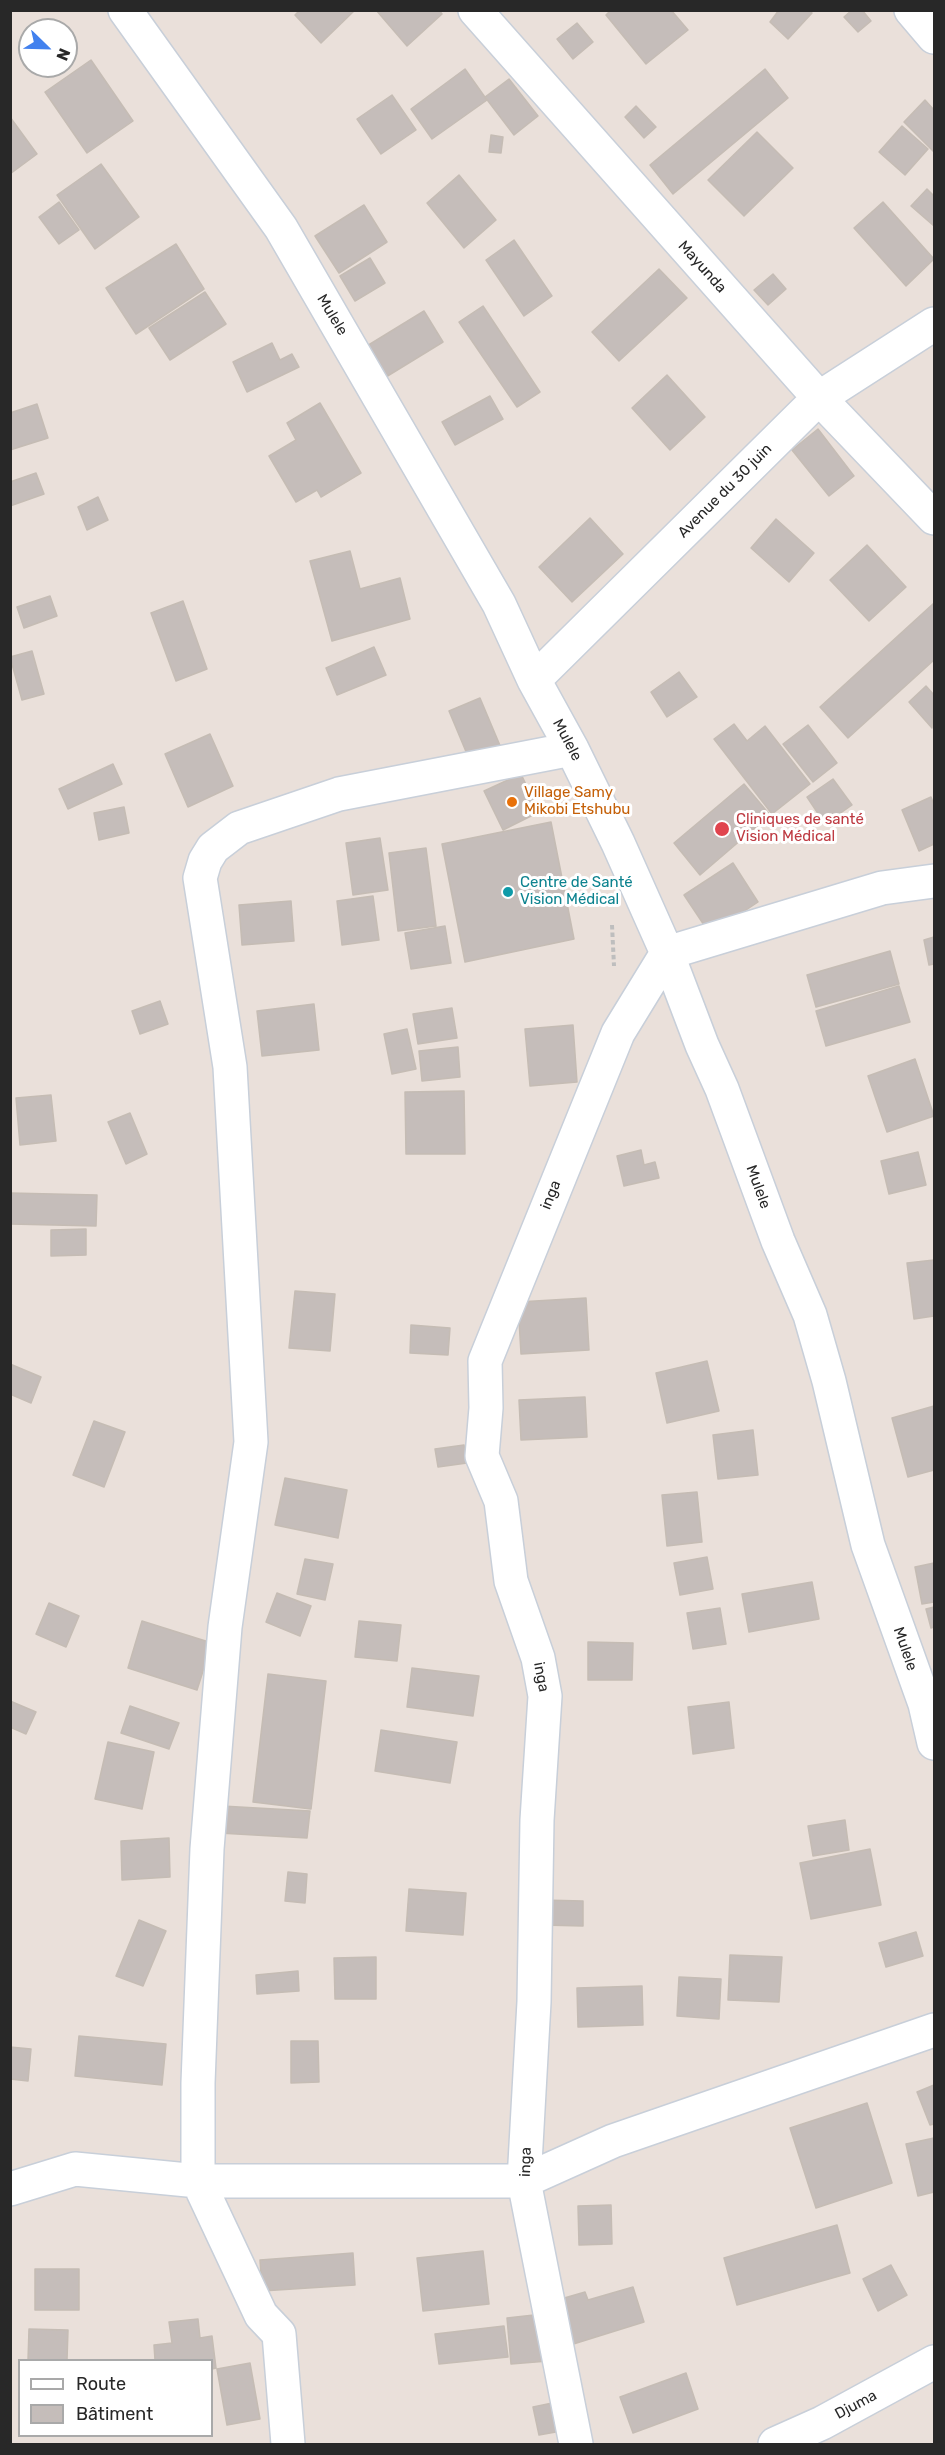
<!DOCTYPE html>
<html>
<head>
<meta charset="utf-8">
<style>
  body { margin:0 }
  #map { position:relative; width:945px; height:2455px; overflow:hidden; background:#eae0da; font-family:Rubik,sans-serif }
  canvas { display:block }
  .frame { position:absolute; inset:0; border:12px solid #282828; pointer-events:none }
  .legend { position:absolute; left:18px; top:2359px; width:195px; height:78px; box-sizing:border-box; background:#fff; border:2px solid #a9a9a9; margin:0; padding:8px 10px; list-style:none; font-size:18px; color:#282828 }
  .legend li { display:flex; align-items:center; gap:12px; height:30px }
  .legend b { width:30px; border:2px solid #a9a9a9 }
  .north { position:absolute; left:18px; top:18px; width:60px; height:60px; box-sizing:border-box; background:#fff; border:2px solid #a9a9a9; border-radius:50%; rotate:113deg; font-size:16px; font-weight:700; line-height:24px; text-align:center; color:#282828 }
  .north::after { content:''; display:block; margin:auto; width:21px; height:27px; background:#4281ee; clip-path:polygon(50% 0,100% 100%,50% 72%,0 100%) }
</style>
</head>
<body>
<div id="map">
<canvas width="945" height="2455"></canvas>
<div class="frame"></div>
<ul class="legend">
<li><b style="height:8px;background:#fff"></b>Route</li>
<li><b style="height:16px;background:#c5bdba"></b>Bâtiment</li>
</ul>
<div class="north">N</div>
</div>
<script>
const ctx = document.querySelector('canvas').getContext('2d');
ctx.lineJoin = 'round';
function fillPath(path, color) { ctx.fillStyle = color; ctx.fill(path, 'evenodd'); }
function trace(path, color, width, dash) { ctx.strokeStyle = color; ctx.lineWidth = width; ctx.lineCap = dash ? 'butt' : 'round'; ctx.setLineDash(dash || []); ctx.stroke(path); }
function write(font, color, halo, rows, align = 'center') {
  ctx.font = font + ' Rubik,sans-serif'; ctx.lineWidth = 6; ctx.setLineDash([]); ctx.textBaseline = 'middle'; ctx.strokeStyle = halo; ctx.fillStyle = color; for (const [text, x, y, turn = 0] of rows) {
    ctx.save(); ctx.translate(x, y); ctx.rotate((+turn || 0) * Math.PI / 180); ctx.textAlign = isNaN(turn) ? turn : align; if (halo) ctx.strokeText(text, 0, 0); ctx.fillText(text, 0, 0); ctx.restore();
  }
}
const building = new Path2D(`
  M300,10H355L321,43L295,15Z
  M376,10H439L442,14L407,46Z
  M611,10H671L688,30L646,64L606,15Z
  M779,10H809L812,13L788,39L770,22Z
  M852,10H862L871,21L858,32L844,17Z
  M577,23L593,42L573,59L557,39Z
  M91,60L133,121L87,153L45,92Z
  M465,69L487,100L432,139L411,109Z
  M765,69L788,98L673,194L650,165Z
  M509,79L538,116L514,135L485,97Z
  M392,95L416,130L381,154L357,119Z
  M925,100L934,110V152L904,122Z
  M636,106L656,127L644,138L625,117Z
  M10,117L37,154L10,174Z
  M902,126L928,149L905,175L879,152Z
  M757,132L793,168L744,216L708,180Z
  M491,135L503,137L501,153L489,152Z
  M101,164L139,217L95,249L57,195Z
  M459,175L496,220L464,248L427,203Z
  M927,189L934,196V226L911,206Z
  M59,202L79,230L59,244L39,217Z
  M883,202L934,259L906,286L854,228Z
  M364,205L387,242L339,273L315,236Z
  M514,240L552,296L524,316L486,260Z
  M176,244L204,289L136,334L106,288Z
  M370,258L385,283L355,301L340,276Z
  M659,269L687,298L619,361L592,332Z
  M773,274L786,289L768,305L754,290Z
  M205,292L226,324L170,360L149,328Z
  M483,306L540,392L517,407L459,322Z
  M424,311L443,342L381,380L362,349Z
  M272,343L280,360L292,354L299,367L247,392L233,362Z
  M667,375L705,417L670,450L632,408Z
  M490,396L503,419L455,445L442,422Z
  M320,403L361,473L321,497L317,490L296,502L269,456L296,440L287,423Z
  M37,404L48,438L10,450V413Z
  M818,429L854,476L829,496L792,450Z
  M36,473L44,494L10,506V482Z
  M98,497L108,520L87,530L78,507Z
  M590,518L623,554L572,602L539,567Z
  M776,519L814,553L789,582L751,548Z
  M867,545L906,587L869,621L830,580Z
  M350,551L360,589L400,578L410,619L332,641L310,561Z
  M50,596L57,616L24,628L17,607Z
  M183,601L207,669L176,681L151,613Z
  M934,603V660L848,738L820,707Z
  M374,647L386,675L337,695L326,668Z
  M32,651L44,694L22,700L10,657Z
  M679,672L697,697L667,717L651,692Z
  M926,686L934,695L932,728L909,702Z
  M480,698L504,755L485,763L479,749L467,754L449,711Z
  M734,724L747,741L765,726L810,784L772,814L714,739Z
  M808,725L837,763L813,782L783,744Z
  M210,734L233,786L188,807L165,754Z
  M113,764L122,784L68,809L59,789Z
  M521,774L539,812L503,830L484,791Z
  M833,779L852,805L825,824L807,797Z
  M744,784L770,815L700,875L674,843Z
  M931,797L934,805V844L919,851L902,810Z
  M124,807L129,833L99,840L94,813Z
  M551,822L574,939L465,962L442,844Z
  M380,838L388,890L353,895L346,843Z
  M426,848L436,926L398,931L389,853Z
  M733,863L758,902L710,934L684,895Z
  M373,896L379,940L342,945L337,901Z
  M291,901L294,941L242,945L239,905Z
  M445,926L451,963L411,969L405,933Z
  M934,937V964L929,965L924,940Z
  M890,951L899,984L816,1007L807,975Z
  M899,986L910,1022L826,1046L816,1011Z
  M160,1001L168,1024L140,1034L132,1011Z
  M314,1004L319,1050L262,1056L257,1011Z
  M452,1008L457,1038L418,1044L413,1014Z
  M573,1025L577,1082L530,1086L525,1029Z
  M407,1029L416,1069L392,1074L384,1034Z
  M458,1047L460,1077L422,1081L419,1051Z
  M915,1059L934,1116L887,1132L868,1076Z
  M464,1091L465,1154H406L405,1092Z
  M51,1095L56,1141L20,1145L16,1098Z
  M130,1113L147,1154L126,1164L108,1122Z
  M641,1150L644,1165L655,1162L659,1178L624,1186L617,1156Z
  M918,1152L926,1185L889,1194L881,1161Z
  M10,1193L97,1195L96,1226L10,1224Z
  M86,1229V1255L51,1256V1230Z
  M934,1260V1316L914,1319L907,1263Z
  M295,1291L335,1294L330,1351L289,1348Z
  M586,1298L589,1350L521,1354L518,1302Z
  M411,1325L450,1328L448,1355L410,1353Z
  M707,1361L719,1411L667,1423L656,1373Z
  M10,1364L41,1377L31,1403L10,1394Z
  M585,1397L587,1437L521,1440L519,1400Z
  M934,1406V1470L908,1477L892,1418Z
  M94,1421L125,1432L104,1487L73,1475Z
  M753,1430L758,1475L718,1479L713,1435Z
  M464,1445L467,1463L438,1467L435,1449Z
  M285,1478L347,1490L338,1538L275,1525Z
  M697,1492L702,1542L667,1546L662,1495Z
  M707,1557L713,1589L680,1595L674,1563Z
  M305,1559L333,1564L325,1600L297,1594Z
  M934,1563V1602L922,1604L915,1567Z
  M812,1582L819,1619L749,1632L742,1594Z
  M277,1593L311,1606L300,1636L266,1622Z
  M49,1603L79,1616L66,1647L36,1634Z
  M934,1607V1627L931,1628L926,1609Z
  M720,1608L726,1644L693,1649L687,1613Z
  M142,1621L212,1643L197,1690L128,1668Z
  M359,1621L401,1625L397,1661L355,1657Z
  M588,1642L633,1643L632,1680H588Z
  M412,1668L479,1676L473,1716L407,1707Z
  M268,1674L326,1681L311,1809L253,1802Z
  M10,1701L36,1712L26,1734L10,1727Z
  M729,1702L734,1748L693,1754L688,1707Z
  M130,1706L179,1723L169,1749L121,1733Z
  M381,1730L457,1742L450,1783L375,1771Z
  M108,1742L154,1752L142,1809L95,1799Z
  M222,1806L310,1811L307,1838L219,1833Z
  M845,1820L849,1850L813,1856L808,1826Z
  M169,1838L170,1877L122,1880L121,1841Z
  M870,1849L881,1905L811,1919L800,1863Z
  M288,1872L307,1874L305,1903L285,1901Z
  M409,1889L466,1893L463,1935L406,1931Z
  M542,1900L583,1901V1926L542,1925Z
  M139,1920L166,1931L143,1986L116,1976Z
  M916,1932L923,1956L886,1967L879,1943Z
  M730,1955L782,1957L779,2002L728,2000Z
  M376,1957V1999H335L334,1958Z
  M298,1971L299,1991L257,1994L256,1975Z
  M679,1977L721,1979L719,2019L677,2016Z
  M642,1986L643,2025L578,2027L577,1988Z
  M79,2036L166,2044L162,2085L75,2076Z
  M291,2041H318L319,2082L291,2083Z
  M10,2047L31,2049L28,2081L10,2079Z
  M934,2085V2124L930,2125L917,2092Z
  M867,2103L892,2183L816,2208L790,2128Z
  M934,2138V2192L918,2196L906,2144Z
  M611,2205L612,2244L579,2245L578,2206Z
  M837,2225L850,2273L737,2305L724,2258Z
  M483,2251L489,2304L423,2311L417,2258Z
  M353,2253L355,2285L262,2291L260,2260Z
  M891,2265L907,2295L878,2311L863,2279Z
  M35,2269H79V2310H35Z
  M633,2287L644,2322L567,2346L554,2301L585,2292L588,2300Z
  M543,2314L548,2361L511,2364L507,2318Z
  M198,2319L200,2338L212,2336L216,2368L212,2369V2360H155L154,2345L172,2343L169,2322Z
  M504,2326L508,2357L439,2364L435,2334Z
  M29,2329L68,2330L67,2360H28Z
  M250,2363L260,2419L227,2425L217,2369Z
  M686,2373L698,2409L633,2433L620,2397Z
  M562,2401L567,2430L539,2435L533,2407Z`);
fillPath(building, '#c5bdba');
trace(building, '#c5bcb4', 1.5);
const minor = new Path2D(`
  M125,10L281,228L499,604L534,680L572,749L618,843L667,953L702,1045L722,1089L778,1241L810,1315L829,1381L868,1545L925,1704L934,1743
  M475,10L819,398L934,518
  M911,10L934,37
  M534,680L819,398L934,324
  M10,2189L75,2169L198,2181H524L613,2141L934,2030
  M288,2444L279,2334L261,2315L198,2181V2083L207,1849L225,1627L251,1442L230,1067L200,878L205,861L213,848L239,828L339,794L572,749
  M576,2444L524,2181L534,2002L537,1820L545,1696L538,1658L511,1581L501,1501L482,1456L486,1408L485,1361L618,1033L667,953L882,888L934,881
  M775,2444L822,2423L934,2362`);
trace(minor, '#c8cfd9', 36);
trace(new Path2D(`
  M612,925L614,966`), '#bebebe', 4, [4.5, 3]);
trace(minor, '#fff', 33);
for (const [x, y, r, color] of [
  [512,802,6,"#e8710a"],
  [722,829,8,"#e0444e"],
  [508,892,6,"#0f9aa8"]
]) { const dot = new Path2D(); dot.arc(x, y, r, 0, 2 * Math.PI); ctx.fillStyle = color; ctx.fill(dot); trace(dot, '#fff', 2); }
write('15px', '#282828', '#fff', [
  ["Mayunda",702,267,48],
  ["Mulele",332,315,59],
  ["Avenue du 30 juin",725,491,-45],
  ["Mulele",567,740,62],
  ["Mulele",758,1187,70],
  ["inga",551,1195,-68],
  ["Mulele",905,1649,71],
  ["inga",541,1677,79],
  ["inga",526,2162,-88],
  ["Djuma",856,2405,-28]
]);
write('15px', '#c56008', '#fff', [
  ["Village Samy",524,793],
  ["Mikobi Etshubu",524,810]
], 'left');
write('15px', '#be3a42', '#fff', [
  ["Cliniques de santé",736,820],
  ["Vision Médical",736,837]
], 'left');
write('15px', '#0d838f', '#fff', [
  ["Centre de Santé",520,883],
  ["Vision Médical",520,900]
], 'left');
</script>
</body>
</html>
